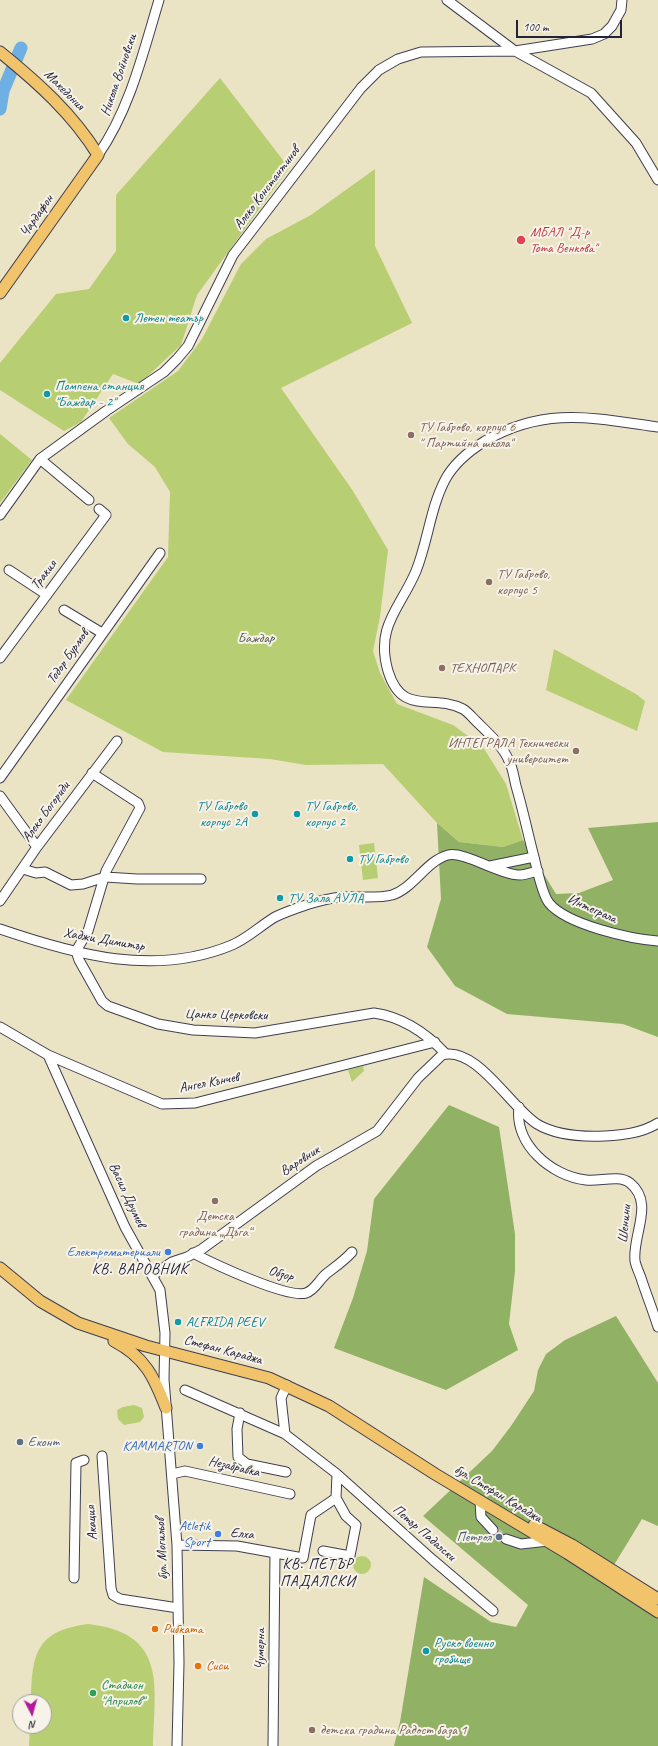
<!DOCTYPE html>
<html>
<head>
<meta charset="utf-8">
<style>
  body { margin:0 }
  #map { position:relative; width:658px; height:1746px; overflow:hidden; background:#eae3c4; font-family:Caveat,sans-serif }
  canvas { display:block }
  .north { position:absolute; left:12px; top:1694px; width:40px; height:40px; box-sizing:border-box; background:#f7f3e8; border:1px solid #a29fa3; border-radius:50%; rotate:174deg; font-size:11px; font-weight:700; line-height:16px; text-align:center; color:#22223b }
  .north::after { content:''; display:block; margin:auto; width:14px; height:18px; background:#b5179e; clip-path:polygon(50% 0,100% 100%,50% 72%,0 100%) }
  .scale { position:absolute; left:516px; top:20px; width:106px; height:18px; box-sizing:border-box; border:2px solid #22223b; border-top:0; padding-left:5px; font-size:12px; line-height:14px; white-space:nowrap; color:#22223b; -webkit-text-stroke:3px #f7f3e8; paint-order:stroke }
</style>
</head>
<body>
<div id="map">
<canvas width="658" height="1746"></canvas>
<div class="north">N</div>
<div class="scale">100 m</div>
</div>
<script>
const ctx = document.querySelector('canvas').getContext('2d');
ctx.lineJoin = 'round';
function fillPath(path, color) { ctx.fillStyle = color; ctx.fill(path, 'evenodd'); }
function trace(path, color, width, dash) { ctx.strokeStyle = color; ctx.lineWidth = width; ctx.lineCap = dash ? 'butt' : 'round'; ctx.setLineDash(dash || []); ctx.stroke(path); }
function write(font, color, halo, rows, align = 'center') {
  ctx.font = font + ' Caveat,sans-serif'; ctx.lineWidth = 4; ctx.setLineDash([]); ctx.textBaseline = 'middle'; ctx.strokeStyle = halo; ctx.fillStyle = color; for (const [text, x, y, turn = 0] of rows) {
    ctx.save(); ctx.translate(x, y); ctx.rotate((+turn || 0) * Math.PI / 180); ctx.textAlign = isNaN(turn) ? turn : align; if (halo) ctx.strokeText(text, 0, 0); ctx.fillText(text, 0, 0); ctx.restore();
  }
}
fillPath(new Path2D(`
  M220,78L289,168L197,295L181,345L139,384L113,374L81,422L64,431L0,390V363L56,294L89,289L116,251V195Z
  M375,169V246L412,323L281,388L353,491L388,550L380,617L373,651L380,673L397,704L453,725L483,747L506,784L523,840L503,847L459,842L437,823L383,764L306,765L270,759L163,752L66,700L168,557L170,492L155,467L128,444L109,418L178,371L202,339L241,264L266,239L311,215Z
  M0,434L32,460L0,503Z
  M554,649L636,694L645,701L637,731L546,690Z
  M374,843L378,878L363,880L359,845Z
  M363,1066L364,1071L352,1082L348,1070Z
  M134,1405L142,1408L144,1417L140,1422L124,1425L118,1419L117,1410L123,1407Z
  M353 1565a9 9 0 1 1 18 0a9 9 0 1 1-18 0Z
  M88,1624C167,1633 155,1684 153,1746H29L30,1726H44V1702H31C32,1655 35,1631 88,1624Z`), '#b7ce73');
fillPath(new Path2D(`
  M658,822V1037L623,1024L507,1014L455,986L427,947L441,899L437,823L459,842L503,847L523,840L556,894L579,893L613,880L588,828Z
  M449,1105L499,1127L515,1234V1271L509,1324L518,1350L446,1390L334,1348L353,1298L367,1251L374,1199Z
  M616,1316L658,1383V1526L642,1519L614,1565L658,1592V1746H394L400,1722L424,1577L491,1622L516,1627L528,1605L423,1516L492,1451L511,1426L534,1391L538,1370L546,1354L565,1340Z`), '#91b165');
trace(new Path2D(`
  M0,109L3,91L21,48`), '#6eb0e3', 13);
trace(new Path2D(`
  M493,1530L506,1539`), '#c2bca9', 9, [9, 4.5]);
const minor = new Path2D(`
  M447,0L515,51L591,93L636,143L658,180
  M98,155C130,109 143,53 159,0
  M658,427C593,418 545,406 485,441C469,451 454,463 445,480C430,509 428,541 416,571C400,609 375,626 388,671C402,717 432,693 463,709C468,712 472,717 476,721C487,732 503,746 509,761C513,768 514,778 516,786C523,810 528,834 534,857C537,869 542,894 549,903C567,925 631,939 658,941
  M40,459L89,500
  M0,515L40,459L106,411L164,372L177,359L188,346L233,255L361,88L379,70L398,59L421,52L515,51L592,39L604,34L612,26L621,10L622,0
  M9,570L47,595
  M64,610L102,633
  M0,658L106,515L99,509
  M92,773L138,803L140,808L106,871L88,931L76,951L79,960L102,1001L108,1006L158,1024L193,1030L255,1033L374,1013C403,1017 426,1033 446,1054
  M0,778L160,553
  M0,796L37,847
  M490,866L534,857
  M23,869L36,873L45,872L71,885L83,884L105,877L137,879H201
  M0,901L37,847L117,741
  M0,929C76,955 155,977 232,945C248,938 260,926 275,917C285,912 297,908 309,904C319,901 330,898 341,897C358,896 376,899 392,895C414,888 426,861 448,855C464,851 500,875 520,875C526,875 532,872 538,871
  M0,1027L48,1055L162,1104L195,1103L435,1042
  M48,1055L125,1227L160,1290L165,1333L164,1379L177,1545L179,1663L177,1746
  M519,1107C514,1144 551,1176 586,1180C599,1182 619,1174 630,1183C655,1203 632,1235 635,1261C636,1267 640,1274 642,1281C647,1296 653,1311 658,1327
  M193,1253C212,1263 288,1299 306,1293C315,1290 319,1280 326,1274C335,1267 344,1261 352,1252
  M153,1275L172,1262L187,1257L202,1249L316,1166L377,1131L418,1078L442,1055C476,1045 511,1108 537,1124C557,1136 583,1137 605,1136C623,1135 642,1133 658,1123
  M287,1385L281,1398L285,1434L337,1474L433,1560L493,1611
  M185,1390L285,1434
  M240,1413L237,1429L238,1457L247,1464L286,1472
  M102,1456L111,1588L113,1595L120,1599L178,1608
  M172,1474L185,1471L290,1494
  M480,1501L481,1517L493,1530
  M506,1539L521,1544L548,1541
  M177,1545L237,1546L303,1558L311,1515L336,1498L337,1474
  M323,1551L350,1556L356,1525L346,1516L336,1498
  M74,1578L76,1463L84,1460
  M273,1746L275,1553`);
const major = new Path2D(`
  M0,52C37,82 73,114 98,155L0,293
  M0,1268L40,1301L78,1323L146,1346L269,1378L329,1406L435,1474L567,1553L658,1612
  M114,1341C145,1357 154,1377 166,1408
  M534,1525L572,1545L658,1599`);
trace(minor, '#403f50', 11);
trace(major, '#403f50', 13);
trace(minor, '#fff', 9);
trace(major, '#f1c36a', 11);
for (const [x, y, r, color] of [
  [521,240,5,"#e0444e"],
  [126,318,4,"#0f9aa8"],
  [47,394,4,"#0f9aa8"],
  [411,435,4,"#8d6e63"],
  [489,582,4,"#8d6e63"],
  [442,668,4,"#8d6e63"],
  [576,751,4,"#8d6e63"],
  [255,814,4,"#0f9aa8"],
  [297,814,4,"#0f9aa8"],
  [350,859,4,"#0f9aa8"],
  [280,898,4,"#0f9aa8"],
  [215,1201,4,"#8d6e63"],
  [168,1252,4,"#3f7fe0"],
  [178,1322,4,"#0f9aa8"],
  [20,1442,4,"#5c6f8a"],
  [200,1446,4,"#3f7fe0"],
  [218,1534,4,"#3f7fe0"],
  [499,1537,4,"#5c6f8a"],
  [155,1629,4,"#e8710a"],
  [426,1651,4,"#0f9aa8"],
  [198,1666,4,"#e8710a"],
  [93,1693,4,"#2e9e5b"],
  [312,1730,4,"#8d6e63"]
]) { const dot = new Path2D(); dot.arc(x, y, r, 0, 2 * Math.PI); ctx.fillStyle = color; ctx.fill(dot); trace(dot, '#f7f3e8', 1.5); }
write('14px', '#22223b', '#f7f3e8', [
  ["Никола Войновски",119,75,-71],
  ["Македония",64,90,45],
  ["Алеко Константинов",267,188,-53],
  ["Чардафон",37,216,-55],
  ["Тракия",44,575,-53],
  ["Тодор Бурмов",68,657,-55],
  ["Алеко Богориди",46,812,-54],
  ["Интеграла",592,909,24],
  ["Хаджи Димитър",104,940,10],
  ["Цанко Церковски",226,1015,1],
  ["Ангел Кънчев",209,1083,-11],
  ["Варовник",300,1161,-33],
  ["Васил Друмев",127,1195,65],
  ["Шенини",625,1224,-84],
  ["Обзор",281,1274,16],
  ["Стефан Караджа",223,1350,15],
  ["Незабравка",234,1467,13],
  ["бул. Стефан Караджа",498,1494,31],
  ["Акация",92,1523,-94],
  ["Петър Падалски",424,1533,41],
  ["Елха",242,1534,6],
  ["бул. Могильов",162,1549,-93],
  ["Чумерна",260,1649,-90]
]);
write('14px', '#be3a42', '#f7f3e8', [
  ["МБАЛ \"Д-р",530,232],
  ["Тота Венкова\"",530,248]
], 'left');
write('14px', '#0d838f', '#f7f3e8', [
  ["Летен театър",134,318],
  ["Помпена станция",55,386],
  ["\"Баждар - 2\"",55,402],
  ["ТУ Габрово",247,806,"right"],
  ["корпус 2А",247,822,"right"],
  ["ТУ Габрово,",305,806],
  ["корпус 2",305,822],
  ["ТУ Габрово",358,859],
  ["ТУ Зала АУЛА",288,898],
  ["ALFRIDA PEEV",186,1322],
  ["Руско военно",434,1643],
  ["гробище",434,1659]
], 'left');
write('14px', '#785e54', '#f7f3e8', [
  ["ТУ Габрово, корпус 6",419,427],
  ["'' Партийна школа''",419,443],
  ["ТУ Габрово,",497,574],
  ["корпус 5",497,590],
  ["ТЕХНОПАРК",450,668],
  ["ИНТЕГРАЛА Технически",568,743,"right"],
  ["университет",568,759,"right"],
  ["Детска",215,1216,"center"],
  ["градина „Дъга“",215,1232,"center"],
  ["детска градина Радост база 1",320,1730]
], 'left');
write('14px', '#4f564c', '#f7f3e8', [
  ["Баждар",256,638]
]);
write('14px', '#366cbe', '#f7f3e8', [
  ["Електроматериали",160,1252],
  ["KAMMARTON",192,1446],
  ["Atletik",210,1526],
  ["Sport",210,1542]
], 'right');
write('14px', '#4e5e75', '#f7f3e8', [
  ["Еконт",28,1442],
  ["Петрол",491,1537,"right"]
], 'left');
write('14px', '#c56008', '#f7f3e8', [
  ["Рибката",163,1629],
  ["Сиси",206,1666]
], 'left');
write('14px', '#27864d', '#f7f3e8', [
  ["Стадион",101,1685],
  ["\"Априлов\"",101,1701]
], 'left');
ctx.letterSpacing = '1px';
write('15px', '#22223b', '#f7f3e8', [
  ["КВ. ВАРОВНИК",140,1270],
  ["КВ. ПЕТЪР",318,1565],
  ["ПАДАЛСКИ",318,1582]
]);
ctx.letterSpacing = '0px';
</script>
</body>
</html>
